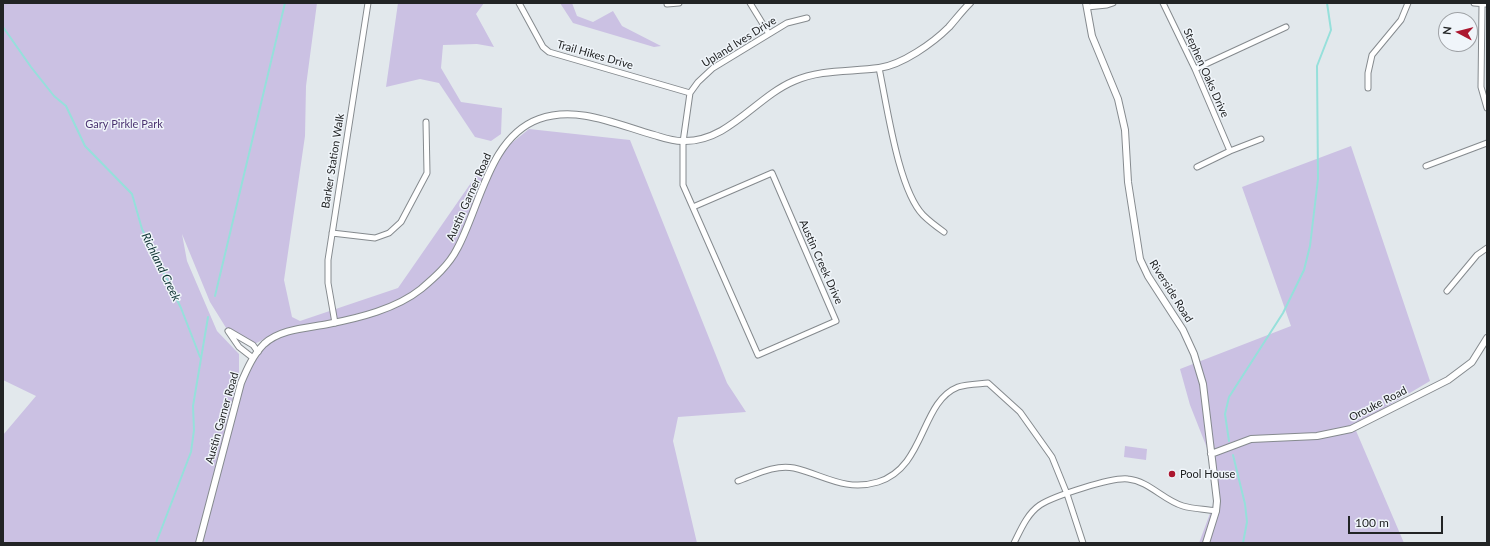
<!DOCTYPE html>
<html>
<head>
<meta charset="utf-8">
<style>
  body { margin:0 }
  #map { position:relative; width:1490px; height:546px; overflow:hidden; background:#e2e8ec; font-family:Lato,sans-serif }
  canvas { display:block }
  .frame { position:absolute; inset:0; border:4px solid #222425; pointer-events:none }
  .north { position:absolute; left:1438px; top:12px; width:40px; height:40px; box-sizing:border-box; background:#f0f5fa; border:1px solid #9ea1a5; border-radius:50%; rotate:277deg; font-size:11px; font-weight:700; line-height:16px; text-align:center; color:#222425 }
  .north::after { content:''; display:block; margin:auto; width:14px; height:18px; background:#ac172f; clip-path:polygon(50% 0,100% 100%,50% 72%,0 100%) }
  .scale { position:absolute; left:1348px; top:516px; width:95px; height:18px; box-sizing:border-box; border:2px solid #222425; border-top:0; padding-left:5px; font-size:12px; line-height:14px; white-space:nowrap; color:#222425; -webkit-text-stroke:3px #f0f5fa; paint-order:stroke }
</style>
</head>
<body>
<div id="map">
<canvas width="1490" height="546"></canvas>
<div class="frame"></div>
<div class="north">N</div>
<div class="scale">100 m</div>
</div>
<script>
const ctx = document.querySelector('canvas').getContext('2d');
ctx.lineJoin = 'round';
function fillPath(path, color) { ctx.fillStyle = color; ctx.fill(path, 'evenodd'); }
function trace(path, color, width, dash) { ctx.strokeStyle = color; ctx.lineWidth = width; ctx.lineCap = dash ? 'butt' : 'round'; ctx.setLineDash(dash || []); ctx.stroke(path); }
function write(font, color, halo, rows, align = 'center') {
  ctx.font = font + ' Lato,sans-serif'; ctx.lineWidth = 3; ctx.setLineDash([]); ctx.textBaseline = 'middle'; ctx.strokeStyle = halo; ctx.fillStyle = color; for (const [text, x, y, turn = 0] of rows) {
    ctx.save(); ctx.translate(x, y); ctx.rotate((+turn || 0) * Math.PI / 180); ctx.textAlign = isNaN(turn) ? turn : align; if (halo) ctx.strokeText(text, 0, 0); ctx.fillText(text, 0, 0); ctx.restore();
  }
}
fillPath(new Path2D(`
  M3,3H317L306,86L305,136L284,280L292,317L300,321L398,288L482,167L529,129L630,140L727,383L746,412L678,417L673,441L697,543H3V435L36,396L3,380ZM182,234L210,302L228,331L253,345L273,334L239,378V354L217,331L187,261Z
  M398,3H484L476,14L494,47L477,44L443,45L441,68L461,102L502,108L501,134L491,141L475,137L439,83L420,79L386,87Z
  M560,3H572L577,16L593,22L613,11L622,26L661,46L654,47L573,23Z
  M1351,146L1430,381L1354,426L1404,543H1199L1215,500L1209,453L1190,405L1180,369L1291,326L1242,187Z
  M1125,446L1147,449L1146,460L1124,457Z`), '#cbc1e3');
trace(new Path2D(`
  M3,27L31,67L54,96L66,106L85,146L132,194L142,229L181,308L200,357
  M215,296L285,3
  M1229,441L1225,414L1229,397L1283,313L1304,270L1310,246L1318,179L1317,66L1331,30L1327,3
  M1233,455L1245,504L1247,522L1243,543
  M156,543L191,452L194,430L193,406L208,317`), '#96e0db', 2);
const minor = new Path2D(`
  M519,3L543,47L549,52L690,93
  M750,3L769,34
  M1163,3L1195,69L1230,151
  M1474,3L1487,4
  M667,4L679,3
  M1482,5L1481,87L1487,108
  M1087,7L1107,5L1113,3
  M879,68C887,105 898,189 923,215C929,221 937,227 944,232
  M1195,69L1286,27
  M1368,88V73L1372,55L1401,20L1408,3
  M1426,166L1487,143
  M1197,167L1230,151L1261,139
  M693,207L772,173L836,321L758,355L683,185V142L690,93L698,82L713,68L787,23L807,18
  M332,233L375,238L389,233L401,222L427,173L426,122
  M1447,291L1477,255L1487,248
  M335,323L328,283V260L368,3
  M228,331L239,347L253,358
  M229,331L253,345L258,352
  M738,481C755,475 775,464 794,468C824,475 845,492 878,482C926,467 920,402 958,387C967,384 979,384 988,383L1020,412L1052,457L1067,494L1083,543
  M1014,543C1021,529 1027,514 1040,505C1054,496 1112,477 1128,479C1149,481 1163,500 1183,506C1193,509 1205,509 1216,511`);
const tertiary = new Path2D(`
  M1086,3L1092,36L1118,99L1125,130L1128,182L1140,259L1148,276L1183,330L1194,354L1203,384L1217,501L1216,511L1206,543
  M1211,454L1251,439L1317,436L1351,429L1448,380L1472,362L1487,338
  M199,543L241,383C247,369 253,355 264,344C280,329 307,328 328,324C359,318 396,309 421,289C434,278 449,265 457,249C480,207 489,137 539,119C577,105 618,125 654,135C664,138 674,142 685,141C729,141 756,97 794,81C821,69 851,72 879,68C902,65 933,43 949,27C956,19 962,11 970,3`);
trace(minor, '#858a8e', 7);
trace(tertiary, '#858a8e', 8);
trace(minor, '#fff', 5);
trace(tertiary, '#fff', 6);
for (const [x, y, r, color] of [
  [1172,474,4,"#ac172f"]
]) { const dot = new Path2D(); dot.arc(x, y, r, 0, 2 * Math.PI); ctx.fillStyle = color; ctx.fill(dot); trace(dot, '#f0f5fa', 1.5); }
write('11px', '#222425', '#f0f5fa', [
  ["Upland Ives Drive",739,42,-32],
  ["Trail Hikes Drive",595,55,16],
  ["Stephen Oaks Drive",1206,73,66],
  ["Barker Station Walk",333,161,-81],
  ["Austin Garner Road",469,197,-66],
  ["Austin Creek Drive",821,262,66],
  ["Riverside Road",1171,291,58],
  ["Orouke Road",1378,404,-27],
  ["Austin Garner Road",222,418,-74]
]);
write('11px', '#4b3371', '#f0f5fa', [
  ["Gary Pirkle Park",124,124]
]);
write('11px', '#222425', '#f0f5fa', [
  ["Pool House",1180,474]
], 'left');
write('italic 12px', '#0d3231', '#f0f5fa', [
  ["Richland Creek",161,267,64]
]);
</script>
</body>
</html>
